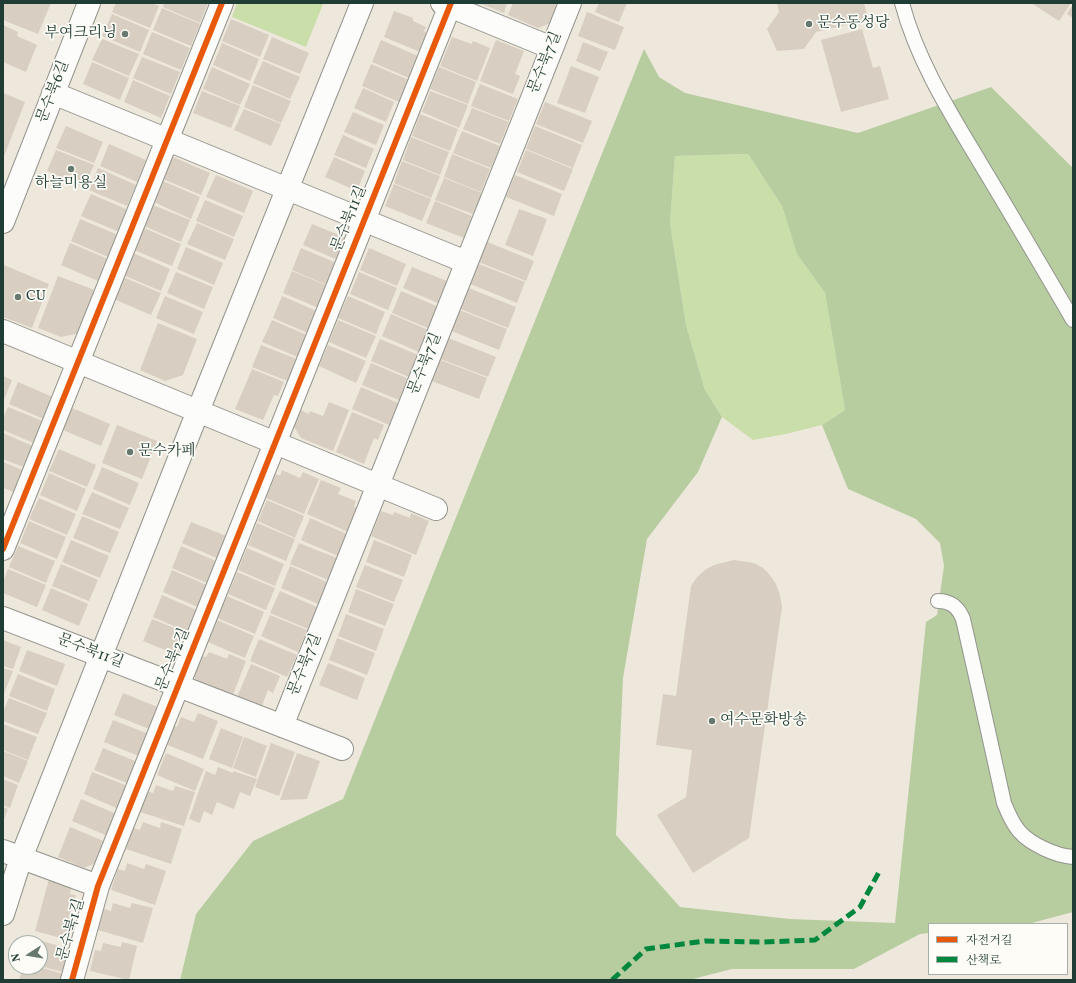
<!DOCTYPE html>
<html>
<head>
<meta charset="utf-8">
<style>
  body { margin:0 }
  #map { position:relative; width:1076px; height:983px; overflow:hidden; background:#eee8dc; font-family:Vollkorn,"Noto Serif KR",serif }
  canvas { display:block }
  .frame { position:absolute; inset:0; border:4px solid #1f3d34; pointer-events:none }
  .legend { position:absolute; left:928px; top:923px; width:140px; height:52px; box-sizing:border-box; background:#fdfcf7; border:1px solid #a4b0a9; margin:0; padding:5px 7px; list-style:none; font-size:12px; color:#1f3d34 }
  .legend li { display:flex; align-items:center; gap:8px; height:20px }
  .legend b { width:20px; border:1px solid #a4b0a9 }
  .north { position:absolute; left:8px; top:935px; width:40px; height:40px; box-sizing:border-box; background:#fdfcf7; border:1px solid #a4b0a9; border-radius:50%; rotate:258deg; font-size:11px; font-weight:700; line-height:16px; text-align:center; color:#1f3d34 }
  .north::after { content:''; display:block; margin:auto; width:14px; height:18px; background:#67796f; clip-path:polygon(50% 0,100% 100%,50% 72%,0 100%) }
</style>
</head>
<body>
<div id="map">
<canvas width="1076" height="983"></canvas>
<div class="frame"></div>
<ul class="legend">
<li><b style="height:5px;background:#e8590c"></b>자전거길</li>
<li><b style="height:5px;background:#00873e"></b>산책로</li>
</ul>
<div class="north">N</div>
</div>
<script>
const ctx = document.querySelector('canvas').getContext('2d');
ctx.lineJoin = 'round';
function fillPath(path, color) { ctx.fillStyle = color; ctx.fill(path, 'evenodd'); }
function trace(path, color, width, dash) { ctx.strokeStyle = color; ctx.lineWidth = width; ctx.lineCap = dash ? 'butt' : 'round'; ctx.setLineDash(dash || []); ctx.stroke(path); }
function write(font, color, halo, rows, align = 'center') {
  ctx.font = font + ' Vollkorn,"Noto Serif KR",serif'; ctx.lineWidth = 3.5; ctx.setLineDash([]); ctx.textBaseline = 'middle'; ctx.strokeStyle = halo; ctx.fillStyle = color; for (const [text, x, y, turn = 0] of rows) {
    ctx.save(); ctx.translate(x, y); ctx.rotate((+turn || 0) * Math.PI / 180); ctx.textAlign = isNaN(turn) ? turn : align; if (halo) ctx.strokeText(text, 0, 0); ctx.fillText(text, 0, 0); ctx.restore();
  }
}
fillPath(new Path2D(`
  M237,3H321L323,4L306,47L232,17Z
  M748,154L782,206L797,254L825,293L845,410L822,425L786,434L753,440L722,417L705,390L686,325L670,223L675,156Z`), '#cadeaa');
fillPath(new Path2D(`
  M644,49L659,77L685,93L858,133L991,87L1073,168V912L1028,924H929V933L920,934L854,969H732L689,980H180L196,914L253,841L343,799ZM748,154L782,206L797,254L825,293L845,410L822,425L848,489L916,519L940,543L944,566L937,615L926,622L895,923L790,919L680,907L616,835L623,678L647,539L698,472L722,417L705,390L686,325L670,223L675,156Z`), '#b7cda0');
fillPath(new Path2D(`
  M5,3H51L38,34L3,20V8Z
  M116,3H151L159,6L150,28L112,12Z
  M164,3H208L200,23L163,7Z
  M479,3H507L504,13Z
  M513,3H551L559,6L551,23L538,28L508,15Z
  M599,3H627L619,22L595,12Z
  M777,3H864L868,20L816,32L804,49L777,51L767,29L779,12Z
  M1031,3H1071L1059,21Z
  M1073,4V18L1067,14Z
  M162,8L200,24L191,46L153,30Z
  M394,11L413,18V21L426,27L424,31L427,33L420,52L384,37Z
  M587,12L624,27L615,50L578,36Z
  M112,14L149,30L140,52L102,36Z
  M231,19L269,35L260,57L222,41Z
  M3,25L18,32L17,36L37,45L26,72L3,62Z
  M862,29L873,68L880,66L889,99L841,112L821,40Z
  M152,32L190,48L181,70L143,54Z
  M272,37L309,53L300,74L263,59Z
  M452,37L472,44L473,41L490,48L477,81L440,66Z
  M102,39L139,54L129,76L92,60Z
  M381,40L418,56L409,78L372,62Z
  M496,40L524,51L515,74L520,76L513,94L480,81Z
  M583,42L608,52L600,71L576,61Z
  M222,43L259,59L250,81L213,65Z
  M142,57L180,72L171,94L133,78Z
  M263,61L300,77L290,99L253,83Z
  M92,62L129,78L120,100L83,84Z
  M371,64L409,80L399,102L362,86Z
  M571,66L599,77L585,113L557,103Z
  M212,67L250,84L240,105L203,89Z
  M439,67L476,82L468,104L430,89Z
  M133,80L170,96L161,118L124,102Z
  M480,84L518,99L509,121L471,106Z
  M253,85L291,101L281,123L244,107Z
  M363,88L394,102L386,122L354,108Z
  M202,91L240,106L231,128L193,113Z
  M430,91L468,105L459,128L422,112Z
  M3,93L25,102L3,159Z
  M545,102L592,121L583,143L536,124Z
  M472,108L509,122L500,144L463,129Z
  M244,109L281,124L271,146L234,130Z
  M353,112L384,125L376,145L344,132Z
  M420,114L458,129L450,151L412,136Z
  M66,126L103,142L94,163L56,148Z
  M535,126L582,145L573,168L526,149Z
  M462,131L500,146L491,168L453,153Z
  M343,135L374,149L366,168L334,155Z
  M411,137L449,152L440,175L403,160Z
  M109,144L146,160L137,182L100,166Z
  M56,150L94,165L84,187L47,171Z
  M526,150L573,169L564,191L517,172Z
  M452,154L490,169L481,192L444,177Z
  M173,157L210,173L201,195L163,179Z
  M334,157L365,171L357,191L325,177Z
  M402,161L440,176L431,198L394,183Z
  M98,168L136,185L127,206L89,190Z
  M216,175L253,191L244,213L206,197Z
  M515,175L562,194L554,216L506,197Z
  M444,178L482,193L473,214L435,200Z
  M163,181L200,197L191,219L154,202Z
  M394,184L431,199L422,221L385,206Z
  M91,194L128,210L119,232L81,216Z
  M205,200L243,216L234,237L196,221Z
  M435,201L472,216L464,238L426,223Z
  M153,205L190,220L181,242L144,226Z
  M519,209L547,219L533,256L505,245Z
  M80,219L118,235L108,257L71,241Z
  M197,223L234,239L225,260L187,244Z
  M312,224L349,239L340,261L303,245Z
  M144,228L181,244L172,266L134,250Z
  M485,241L534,261L526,281L476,261Z
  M70,243L108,259L98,281L61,265Z
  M186,247L223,263L214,285L177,269Z
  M301,248L339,264L329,286L292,270Z
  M369,248L406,264L397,286L360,270Z
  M133,253L170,269L161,291L123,275Z
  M476,263L525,282L517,303L468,283Z
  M4,265L49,284L32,328L3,317V268Z
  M412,267L449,282L440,304L403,288Z
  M292,271L330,287L321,309L283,293Z
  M176,272L213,287L204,309L167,293Z
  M359,272L397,288L388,310L350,294Z
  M58,276L97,291L80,333L61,337L38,328Z
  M123,277L161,293L151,315L114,299Z
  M466,287L516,307L508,328L458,308Z
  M401,291L439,307L430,329L392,313Z
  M165,296L203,312L194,334L156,318Z
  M282,296L319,312L310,334L273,318Z
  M348,296L385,312L376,334L338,318Z
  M457,309L507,329L499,350L449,330Z
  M391,314L428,330L419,352L382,336Z
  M272,320L309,336L300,358L262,342Z
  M338,320L376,336L366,358L329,342Z
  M158,323L197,339L183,375L165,381L140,370Z
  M446,337L496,357L488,377L438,358Z
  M380,339L418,355L409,377L371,361Z
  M261,345L299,360L290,382L252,367Z
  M328,345L366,361L356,383L319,366Z
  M438,359L487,378L479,399L429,380Z
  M371,363L409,379L399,400L362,385Z
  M252,369L284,382L278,396L274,395L263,420L235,409Z
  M3,376L12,380L3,402Z
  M18,382L55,398L46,420L9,404Z
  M361,387L398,403L389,425L352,409Z
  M329,402L349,410L333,451L301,438L294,427L301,410L309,414L310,411L323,416Z
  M8,407L45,422L36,444L3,430V418Z
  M72,408L110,424L101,446L63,430Z
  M352,412L384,425L378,440L374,438L364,464L336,452Z
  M117,425L157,441L142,479L102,463Z
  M3,433L35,447L26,468L3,459Z
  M59,449L96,465L87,487L49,471Z
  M3,462L25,471L16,493L3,488Z
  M102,467L139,483L130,505L93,489Z
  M282,470L300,478L303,472L319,479L304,514L266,498L276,474L280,476Z
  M49,473L86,489L77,511L40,495Z
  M321,480L341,488L338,494L356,501L354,507L358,508L348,532L307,514Z
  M92,492L129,508L120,529L82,514Z
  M39,498L76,514L67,535L29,519Z
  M267,500L304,516L295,538L258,521Z
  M381,511L393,515L394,512L410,518L411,513L429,521L416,555L371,536Z
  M82,516L119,532L110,553L73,538Z
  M310,518L347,534L338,556L301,540Z
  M29,521L66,537L57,559L20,543Z
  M191,522L229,537L219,559L182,543Z
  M257,523L295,539L286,561L248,545Z
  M71,540L109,556L100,578L62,562Z
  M374,540L412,555L404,577L366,562Z
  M299,543L337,558L328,580L290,564Z
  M18,546L55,561L46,583L9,567Z
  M181,546L218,562L209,584L172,568Z
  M247,548L284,564L275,586L238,570Z
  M734,560L754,563L763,568L769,574L776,584L780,595L782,607L749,838L693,873L657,815L686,797L692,750L656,745L663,694L676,696L691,586L697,577L705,570L714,565Z
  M61,564L98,580L89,601L52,586Z
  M365,565L403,580L394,602L356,587Z
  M290,566L327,582L318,604L281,588Z
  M8,569L46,585L37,607L3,593V582Z
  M172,570L209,586L200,608L163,592Z
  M237,572L275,588L266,610L228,594Z
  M51,588L88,604L79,626L42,610Z
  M356,589L394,604L385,626L348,612Z
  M280,591L317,607L308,629L270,613Z
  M162,595L199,611L190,633L153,617Z
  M227,596L264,612L255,634L217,618Z
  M346,614L384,629L376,651L338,636Z
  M270,615L307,630L298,652L261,636Z
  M152,619L189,634L180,656L143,641Z
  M217,620L254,636L245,658L208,642Z
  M337,638L375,653L367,675L329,660Z
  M259,639L297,655L287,677L250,661Z
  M3,640L21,647L13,669L3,666Z
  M27,650L65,664L57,686L19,671Z
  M209,652L227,659L229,654L246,661L231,700L199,687L194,676L202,656L206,657Z
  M328,663L365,678L357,700L319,685Z
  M251,664L280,676L273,693L268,690L261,708L235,702Z
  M3,668L13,671L3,696Z
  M18,674L55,689L47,711L9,696Z
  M123,693L160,708L152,730L114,715Z
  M9,698L47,713L38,734L3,721V712Z
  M198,713L218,721L203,759L165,744L173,725L177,727L181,717L194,722Z
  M113,720L151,735L141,757L104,742Z
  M3,724L37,737L28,760L3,750Z
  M221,728L243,737L232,768L209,759Z
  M244,737L267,746L256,777L233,768Z
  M271,743L295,752L279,796L255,787Z
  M103,748L140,763L132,785L94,770Z
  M3,751L28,761L19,783L3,776Z
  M166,753L204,769L195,791L157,775Z
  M297,753L320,761L307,799L280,800Z
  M218,767L233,773V771L257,779L250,796L240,792L234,809L217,802L212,815L204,811L200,823L189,819L206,771L215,775Z
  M92,772L130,787L121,810L84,794Z
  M3,779L18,785L10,808L3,805Z
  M156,785L173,791L175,786L195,792L184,826L140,812L146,791L153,793Z
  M81,799L119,815L110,837L72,821Z
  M3,807L8,809L3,822Z
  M143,822L160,828L161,822L182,829L171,864L126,849L133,828L140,830Z
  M70,827L106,842L98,862L84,868L58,857Z
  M127,863L144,869L146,864L166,871L155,905L111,890L118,869L125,871Z
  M49,879L72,886L70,894L76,895L70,916L74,917L68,940L35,931Z
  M113,903L130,908L132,903L153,908L143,943L98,930L104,909L111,911Z
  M31,938L70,949L63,972L40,966V943H29Z
  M122,942L137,946L129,980L90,971L95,950L101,951L103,943L121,947Z
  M23,967H39L63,974L61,980H19Z`), '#d8cec1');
const lane = new Path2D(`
  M902,3C917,60 949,111 979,161C1011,214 1042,267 1073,320
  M938,601C951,601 958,607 963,619L979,690L1004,803C1008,813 1012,823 1019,831C1030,844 1056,856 1073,857`);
const street = new Path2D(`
  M442,3L552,48
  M53,93L466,262
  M3,222L89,3
  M3,331L436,509
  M3,549L222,3
  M3,618L342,749
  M282,726L570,3
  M3,851L98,886
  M3,914L21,858L198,411L362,3
  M72,980L98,886L451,3`);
trace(lane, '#92948c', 16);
trace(street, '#92948c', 24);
trace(lane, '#fcfcfa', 14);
trace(street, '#fcfcfa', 22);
trace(new Path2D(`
  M612,980L646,949L705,941L764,942L815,940L860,907L879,872`), '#00873e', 5, [10, 5]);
trace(new Path2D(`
  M3,549L222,3
  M72,980L98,886L451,3`), '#e8590c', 6);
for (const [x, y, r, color] of [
  [809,24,4,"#67796f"],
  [125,34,4,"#67796f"],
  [71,169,4,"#67796f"],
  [18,297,4,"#67796f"],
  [130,452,4,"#67796f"],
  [712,721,4,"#67796f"]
]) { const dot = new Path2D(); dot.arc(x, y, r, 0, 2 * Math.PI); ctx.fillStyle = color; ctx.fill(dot); trace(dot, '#fdfcf7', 1.5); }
write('15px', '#1f3d34', '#fdfcf7', [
  ["문수동성당",817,24],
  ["부여크리닝",117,34,"right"],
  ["하늘미용실",71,184,"center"],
  ["CU",26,297],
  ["문수카페",138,452],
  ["여수문화방송",720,721]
], 'left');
write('15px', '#1f3d34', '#fdfcf7', [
  ["문수북7길",546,63,-68],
  ["문수북6길",54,92,-69],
  ["문수북11길",350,219,-68],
  ["문수북7길",426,364,-68],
  ["문수북11길",90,652,21],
  ["문수북2길",174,660,-68],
  ["문수북7길",306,665,-68],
  ["문수북1길",72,930,-74]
]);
</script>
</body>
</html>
